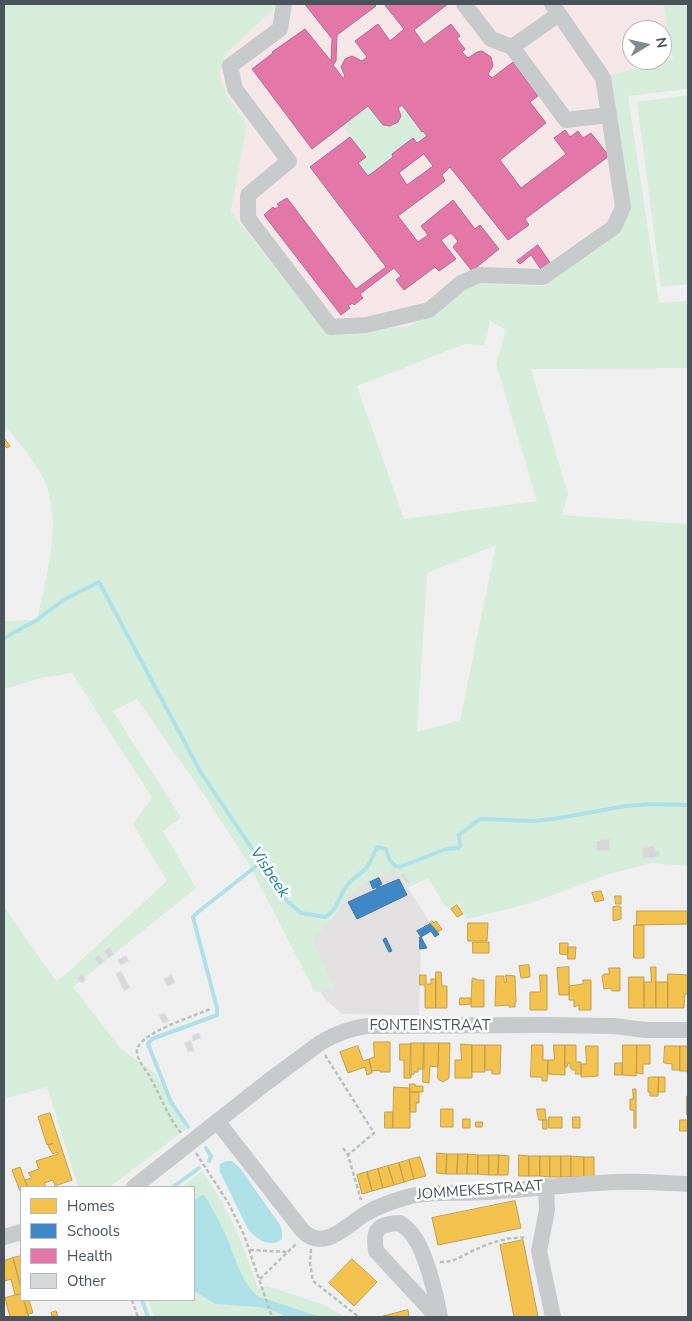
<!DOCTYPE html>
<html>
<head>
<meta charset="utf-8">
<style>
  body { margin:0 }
  #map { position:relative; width:692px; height:1321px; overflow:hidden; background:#f0efef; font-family:"Nunito Sans",sans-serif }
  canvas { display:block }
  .frame { position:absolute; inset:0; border:5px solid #48535a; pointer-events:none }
  .legend { position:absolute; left:20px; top:1186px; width:175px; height:115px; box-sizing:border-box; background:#fff; border:1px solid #b6babd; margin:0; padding:6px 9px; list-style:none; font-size:15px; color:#48535a }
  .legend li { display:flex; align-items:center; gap:10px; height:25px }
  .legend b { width:25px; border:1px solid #b6babd }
  .north { position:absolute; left:622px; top:20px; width:50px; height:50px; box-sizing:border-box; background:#fff; border:1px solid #b6babd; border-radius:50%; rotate:81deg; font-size:14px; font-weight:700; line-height:20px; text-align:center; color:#48535a }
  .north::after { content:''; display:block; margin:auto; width:18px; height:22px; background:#838a8e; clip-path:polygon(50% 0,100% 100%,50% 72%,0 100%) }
</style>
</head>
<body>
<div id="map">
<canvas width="692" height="1321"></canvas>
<div class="frame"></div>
<ul class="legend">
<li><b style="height:14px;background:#f2c14e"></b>Homes</li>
<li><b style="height:14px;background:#3f88c5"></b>Schools</li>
<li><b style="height:14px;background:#e377a8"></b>Health</li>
<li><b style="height:14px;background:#d6d7d8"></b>Other</li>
</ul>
<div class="north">N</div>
</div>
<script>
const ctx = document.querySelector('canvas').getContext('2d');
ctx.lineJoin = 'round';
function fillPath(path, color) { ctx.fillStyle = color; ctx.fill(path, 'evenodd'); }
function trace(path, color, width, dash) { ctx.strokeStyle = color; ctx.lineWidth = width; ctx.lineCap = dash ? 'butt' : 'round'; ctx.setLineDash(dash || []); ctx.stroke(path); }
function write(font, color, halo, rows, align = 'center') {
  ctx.font = font + ' "Nunito Sans",sans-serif'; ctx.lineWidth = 5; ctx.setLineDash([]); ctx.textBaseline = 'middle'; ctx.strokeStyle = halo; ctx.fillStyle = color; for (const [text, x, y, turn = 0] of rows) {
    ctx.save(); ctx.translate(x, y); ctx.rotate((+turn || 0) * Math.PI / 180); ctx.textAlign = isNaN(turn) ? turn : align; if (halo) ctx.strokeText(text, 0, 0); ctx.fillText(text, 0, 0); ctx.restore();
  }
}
fillPath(new Path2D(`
  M392,869L397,870L430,923L417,929L421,937L419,1015L342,1014L324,998L285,911L325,922L330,920L338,911L348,889Z`), '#e2e0e1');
fillPath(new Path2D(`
  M279,4H663L673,59L610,75L628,96L651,257L639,259L507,330L490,320L208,345L247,125L227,96L219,74L226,54ZM632,30H662V60H632Z`), '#f5e7e7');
fillPath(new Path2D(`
  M4,4H279L226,54L219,74L227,96L247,125L231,212L328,334L411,326L474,284L545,286L622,229L610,75L673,59L663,4H688V89L628,96L659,303L688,301V368L531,369L568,494L562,515L688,524V866L652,863L606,875L531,903L466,919L459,903L446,908L428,878L407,888L395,869L362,884L346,899L313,941L335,989L315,992L249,864L204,795L137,699L113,711L181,818L163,831L196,888L73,987L121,1049L156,1074L186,1129L110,1187H78L47,1087L4,1099V907L56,981L65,975L167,881L133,824L152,798L72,673L41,678L4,689V621L37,620C46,578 63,521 44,480C36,463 16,439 4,424ZM490,321L506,330L496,364L537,501L404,519L357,386L465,344L484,345ZM496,545L460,720L417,732L427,573Z
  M688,95V284L661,287L637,102Z
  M402,105L422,132L423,131L427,136L417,143L413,138L392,154L393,157L368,176L358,163L365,157L342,126L368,106L383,125L393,126C400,122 403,115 398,108Z
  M202,1171C229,1209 244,1245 258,1289L267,1286L324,1305L346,1317H154L148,1300H194V1187H182Z`), '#d6eddc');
fillPath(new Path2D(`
  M226,1161H232L240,1168L280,1225L282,1230V1239C270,1249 256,1239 248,1229L219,1170L220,1164Z
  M202,1195L205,1196C212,1208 219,1221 225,1233C235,1255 240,1282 259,1297L321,1317H285L275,1311L258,1307L215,1304L194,1291V1201Z`), '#aee1e7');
const homes = new Path2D(`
  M4,438L10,446L7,448L4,445Z
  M601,891L604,900L595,902L592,893Z
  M615,896H621V904H616Z
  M457,905L463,914L457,917L451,909Z
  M619,906L621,907V919L613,921V907Z
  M637,911H688V924L637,925Z
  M432,921L434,923L436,921L442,929L438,932L430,923Z
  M468,923H488L487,941H468Z
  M634,925H644V958H634Z
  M473,942H489V953H473Z
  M560,943H568V955L560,954Z
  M568,947H576L575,959H568Z
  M529,965L530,977L521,978L519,966Z
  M569,967V995H559L557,968Z
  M651,967H656V1008H644V982H651Z
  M609,968H620V991H612L610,988L604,989L602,976L604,974H609Z
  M436,972H441L442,986H447V1008H436Z
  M668,974L688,975V994H685L684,1008H668Z
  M420,975H426V984H431V979H436V1008H425V985H420Z
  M506,975L515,976L516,1002H515V1007H509V1005L495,1006L496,976H504V982H506Z
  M540,975H547V1010H530V992H540Z
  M629,977H644V1008H629Z
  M473,978L478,980H484V1007H471L472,980Z
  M583,980H591V1010H579V1005L574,1007V1000H569V986L583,984Z
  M656,982H668V1008H656Z
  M460,998H471V1004L460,1005Z
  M374,1042H390V1072H380V1070L372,1071L369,1059L374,1057Z
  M411,1043H424V1069H418V1072H414V1074L410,1075Z
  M424,1043H439L438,1067L430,1066L429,1083L423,1082Z
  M439,1043H450L449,1078L443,1082L438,1079Z
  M400,1044H411V1078H404V1060H400Z
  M461,1044L472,1045V1078H455V1060H461Z
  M472,1045H485V1072H472Z
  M485,1045H501L500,1074H492V1070H485Z
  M532,1045H543V1060H548L547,1081H542V1077H531Z
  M554,1045H565V1075L548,1074V1060H554Z
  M565,1045H576V1062H581V1074H575L576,1070H572L570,1067V1063H568L567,1067H565Z
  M623,1045H637L636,1076L623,1075Z
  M637,1045H650V1064H643V1074L637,1073Z
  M358,1046L363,1061L369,1059L372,1073L367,1075L365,1067L348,1073L340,1052Z
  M586,1046H598V1076L581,1077V1064H586Z
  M665,1046H680V1070H672V1064L664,1063Z
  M680,1046H688V1078L687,1071H680Z
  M615,1063H622V1075H615Z
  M652,1077H659L658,1096H650V1092H648V1078Z
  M659,1077H665V1092H658Z
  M410,1084H415V1086H423V1092H410Z
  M394,1087L410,1088V1128H393Z
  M633,1089H636V1128H634V1110H630V1099H633Z
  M410,1092H419V1103H416V1112H410Z
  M687,1096H688V1115H687Z
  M441,1109H453V1127H441Z
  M537,1109H545L546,1120H539Z
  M385,1112H393V1128H385Z
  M50,1113L72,1180L55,1186L53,1180L44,1183L46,1187H21V1190L20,1191L12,1170L20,1167L27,1186L25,1180L32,1178L28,1173L39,1169L36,1161L58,1154L57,1152L53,1154L48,1146L53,1143L47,1145L38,1117Z
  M549,1117H562V1128H549Z
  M573,1117H580V1128H573Z
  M463,1119H470V1128H463Z
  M543,1120H547V1129H543Z
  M680,1120H688V1131H680Z
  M476,1122H483L482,1127H476Z
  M437,1153L447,1154L446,1174L437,1173Z
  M447,1154H458L457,1174H446Z
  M458,1154H468L467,1174H457Z
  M468,1154L478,1155V1174H467Z
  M478,1155H489V1175L478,1174Z
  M489,1155H499L498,1175H489Z
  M499,1155L509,1156L508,1175H498Z
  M519,1155L529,1156V1176H519Z
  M529,1156H540V1176H529Z
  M540,1156H550V1177L540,1176Z
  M550,1156H561V1177H550Z
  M561,1156H571V1177H561Z
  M571,1156L584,1157V1177H571Z
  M420,1157L426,1176L414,1179L409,1160Z
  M584,1157H594V1177H584Z
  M409,1160L414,1179L404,1182L399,1163Z
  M399,1163L404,1182L394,1185L388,1166Z
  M388,1166L394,1185L383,1188L378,1169Z
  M378,1169L383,1188L372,1191L367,1172Z
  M367,1172L372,1191L362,1194L357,1175Z
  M515,1201L521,1228L438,1245L432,1218Z
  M523,1240L538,1317H514L500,1245Z
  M21,1256V1288L13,1258Z
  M13,1258L21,1288V1294L15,1295L11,1279L5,1281L4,1277V1261Z
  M352,1259L377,1282L354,1306L329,1283Z
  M21,1294V1300H24L29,1317H10L5,1298Z
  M24,1300H29L33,1313L28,1314Z
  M408,1310L409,1317H380Z
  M56,1311L58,1317H52L51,1313Z`);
fillPath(homes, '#f2c14e');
trace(homes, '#bfa052', 1);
const schools = new Path2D(`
  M379,878L382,884L379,885L380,887L399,879L407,895L357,919L348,902L377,889L376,887L373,889L370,882Z
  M430,924L439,934L435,937L431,931L421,937L417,931Z
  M420,937H421L427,948L420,949Z
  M386,938L392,951L389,952L383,940Z`);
fillPath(schools, '#3f88c5');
trace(schools, '#4278a5', 1);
const health = new Path2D(`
  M305,4H374L376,6L337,35L336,61L333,65L343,78L345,76L341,67L345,59L352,56L362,61L367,57L355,41L378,24L390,41L404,29L384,4H448L414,30L424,44L451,24L460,36L457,39L465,49L462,52L468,58L477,52L482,51L491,57L493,66L488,74L492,78L513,62L538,96L530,102L546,123L500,160L521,188L566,154L554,138L565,130L570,137L578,131L583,138L591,133L609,156L525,219L529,225L508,240L450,167L442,175L445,181L398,216L418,242L428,235L421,226L453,200L475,229L480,225L499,249L472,271L453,247L458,241L451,233L441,240L456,259L439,271L435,267L404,290L396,280L401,276L394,268L360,294L363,298L354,305L352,303L348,306L350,308L341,315L264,215L273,207L275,209L279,206L277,204L287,198L356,289L386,267L310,167L350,137L366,157L358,163L368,176L393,157L392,154L413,138L417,143L427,136L423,131L422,132L402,105L398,108L401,116L398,122L390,126L383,125L368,106L312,149L252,69L273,53L272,52L305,29L331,61L332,39ZM424,154L433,166L407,185L399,173Z
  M538,245L551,264L542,271L531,255L520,264L517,261Z`);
fillPath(health, '#e377a8');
trace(health, '#b46c91', 1);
trace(new Path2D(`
  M4,638L37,620L65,599L99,582L200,771L287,901L301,913L325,917C339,909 339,894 349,883C355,876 365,872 369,864C373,858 373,852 378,847L386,849L389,859L395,866L400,867L446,849L458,848L460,846L459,835L480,819L533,821L553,819L626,806L652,804L688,805
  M188,1127L171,1102L148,1044L152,1039L217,1015V1008L193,917L198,912L259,864
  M206,1148L211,1156L209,1161
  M173,1187L199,1168
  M142,1300L148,1317`), '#aee1e7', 4);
const building = new Path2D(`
  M610,839L609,850L597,851L596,841Z
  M655,846V851L660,852V855L655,858H642L643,848Z
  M404,873L410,883L407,884L401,875Z
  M110,947L114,954L109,958L104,951Z
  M99,955L104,962L100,965L95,959Z
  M126,956L129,961L120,965L118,960Z
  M121,971L130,988L124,991L116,974Z
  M82,974L86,980L82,983L77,978Z
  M172,975L175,983L167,986L164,979Z
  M164,1013L169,1021L163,1023L159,1015Z
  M199,1033L201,1038L193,1041L192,1036Z
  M191,1041L194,1051L188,1052L185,1043Z`);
fillPath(building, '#d6d7d8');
trace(building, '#e1e1e2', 1);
trace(new Path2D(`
  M325,1055L374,1133L348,1155
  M181,1133C168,1117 161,1097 151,1079C147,1070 138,1063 137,1052C135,1034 195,1016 210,1009
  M343,1148L348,1155L361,1200
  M196,1153L229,1204L244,1235L272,1317
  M311,1249L310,1263L313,1281L359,1317
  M250,1250L288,1252
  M440,1262C454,1263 464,1254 477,1249C491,1242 512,1236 527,1238
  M260,1279L297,1243
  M132,1300L138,1317`), '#b7c1bd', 2.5, [4, 2.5]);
trace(new Path2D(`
  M284,4L280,29L230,66L235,89L289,161L248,195V218L331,327L366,325L429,310L461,283L479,275L543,277L614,227L623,207L609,115L566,120L512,47
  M464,4L491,39L512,47L559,14L552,4
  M559,14L603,78L609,115
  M217,1121L302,1230C323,1253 347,1225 365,1214C378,1206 396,1200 411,1196C436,1191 461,1194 487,1192C530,1189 573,1184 616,1182C640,1181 664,1183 688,1184
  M546,1186L547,1210L539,1251L553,1317
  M134,1187L266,1083L320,1043C335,1034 351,1028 367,1026L545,1025L614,1026L646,1030H688
  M4,1237L21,1232
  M437,1317L376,1251C372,1228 379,1224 400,1223C404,1226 409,1230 412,1234C426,1252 436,1294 440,1317`), '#c7cacb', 16);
write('15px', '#48535a', '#fff', [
  ["FONTEINSTRAAT",430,1026],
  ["JOMMEKESTRAAT",480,1191,-4]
]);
write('italic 16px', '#17828f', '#fff', [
  ["Visbeek",269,873,56]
]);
</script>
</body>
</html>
